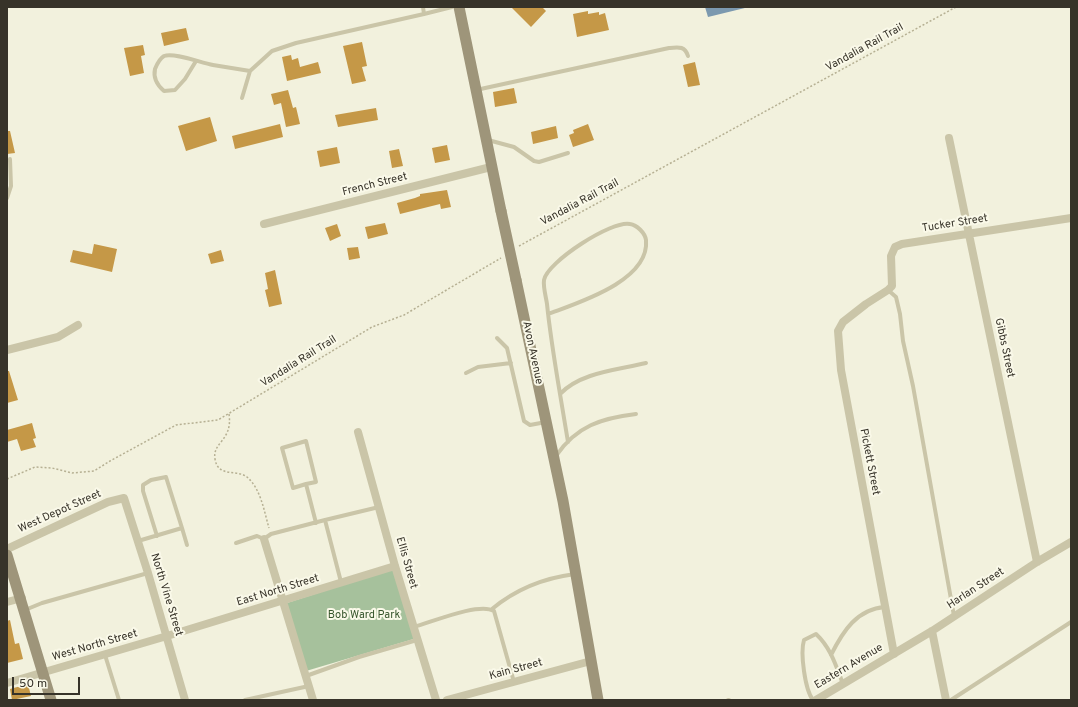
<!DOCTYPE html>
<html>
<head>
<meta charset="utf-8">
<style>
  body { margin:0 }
  #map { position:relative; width:1078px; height:707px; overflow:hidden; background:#f2f1dd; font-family:Overpass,sans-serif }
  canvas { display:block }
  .frame { position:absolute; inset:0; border:8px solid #373329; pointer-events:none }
  .scale { position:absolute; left:12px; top:677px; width:68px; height:18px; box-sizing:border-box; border:2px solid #373329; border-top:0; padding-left:5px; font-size:12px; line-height:14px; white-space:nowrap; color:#373329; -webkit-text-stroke:3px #faf9e9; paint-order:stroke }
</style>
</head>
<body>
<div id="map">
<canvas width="1078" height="707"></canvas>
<div class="frame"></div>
<div class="scale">50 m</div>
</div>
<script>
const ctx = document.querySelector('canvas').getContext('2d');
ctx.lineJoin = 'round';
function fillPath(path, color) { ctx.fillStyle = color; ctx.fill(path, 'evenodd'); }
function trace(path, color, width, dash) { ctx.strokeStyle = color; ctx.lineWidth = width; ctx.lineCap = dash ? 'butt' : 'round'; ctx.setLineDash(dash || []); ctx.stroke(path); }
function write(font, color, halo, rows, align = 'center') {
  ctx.font = font + ' Overpass,sans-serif'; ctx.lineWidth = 4; ctx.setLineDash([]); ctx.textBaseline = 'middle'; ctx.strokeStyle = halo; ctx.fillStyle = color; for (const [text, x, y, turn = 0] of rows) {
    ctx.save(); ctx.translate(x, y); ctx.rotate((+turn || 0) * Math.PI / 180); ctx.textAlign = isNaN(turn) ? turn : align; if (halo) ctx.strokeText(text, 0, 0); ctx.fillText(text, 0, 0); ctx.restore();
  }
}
fillPath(new Path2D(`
  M396,568L417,638L306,671L287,603Z`), '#a6c19c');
fillPath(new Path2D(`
  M705,7H749L708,17Z`), '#7c99af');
fillPath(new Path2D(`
  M511,7H542L546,11L531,27Z
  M588,11V14L599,12V15L605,13L609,30L577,37L573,14Z
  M186,28L189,40L164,46L161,33Z
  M362,42L367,66L362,67L366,81L352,84L343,46Z
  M143,45L145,55L141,56L144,73L130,76L124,48Z
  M291,55L292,60L298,58L300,67L318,62L321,73L287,81L282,57Z
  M695,62L700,85L688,87L683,65Z
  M514,88L517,103L495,107L493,92Z
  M288,90L293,108L296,107L300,124L286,127L281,103L274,105L271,94Z
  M376,108L378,120L338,127L335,115Z
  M210,117L217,141L186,151L178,126Z
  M280,124L283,137L235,149L232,136Z
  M588,124L594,140L573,147L569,135L574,133L573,130Z
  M556,126L558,138L533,144L531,132Z
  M7,131H10L15,153L7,154Z
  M447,145L450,160L435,163L432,148Z
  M337,147L340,163L320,167L317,151Z
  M399,149L403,166L392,168L389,151Z
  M447,190L451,207L441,209L440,204L400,214L397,203L415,198L420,196V194Z
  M385,223L388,234L368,239L365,227Z
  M337,224L341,236L330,241L325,228Z
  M94,244L117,249L112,272L70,262L73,250L92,254Z
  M358,247L360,258L349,260L347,248Z
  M221,250L224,261L211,264L208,254Z
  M275,270L282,304L269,307L265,290L268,289L265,273Z
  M7,371H9L18,400L7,403Z
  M32,423L36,438L33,439L36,447L21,451L17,439L7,442V430Z
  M10,620L15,644L19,643L23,659L7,663V621Z
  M28,684L31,696L12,700L10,689Z`), '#c59847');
trace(new Path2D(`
  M519,246L956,7
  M229,414C233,441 212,442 215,459C218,478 237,469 247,477C261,489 264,511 269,528
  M7,479L35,467L52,468L72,473L94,471L110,461L176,425L218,420L372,327L404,315L501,258`), '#b6b093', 1.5, [2, 2]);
trace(new Path2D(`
  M423,7L424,14L452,7
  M196,61L185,79L175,90L164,91C157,85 153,78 155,69C157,64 159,59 164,56C174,52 201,63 213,65C225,67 238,69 250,71
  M476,90L669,48C679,47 685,46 688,56
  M242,98L250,71L272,51L296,43L424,14
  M488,140L514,147L534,161L539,162L568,153
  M7,198L11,186L10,159
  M888,290L896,297L900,314L903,341L913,386L954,616
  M548,314C577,303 650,281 646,240C645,233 637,225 630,224C612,220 547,262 544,280C543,287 546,297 547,304C550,334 555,364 560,394
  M497,338L507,348L524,421L530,425L546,422
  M466,373L478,367L511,363
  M568,442L560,394C581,372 618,370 646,363
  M556,456C576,426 602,418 636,414
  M306,484L316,482L306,441L282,448L293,488L306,484L316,523
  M325,520L379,507
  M182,528L187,545
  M138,541L182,528L166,477L151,480L143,485V491L157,536
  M236,543L257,536L264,539L271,534L325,520L341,582
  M492,609C516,589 544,578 575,574
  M25,610L42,603L148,573
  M414,627C432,622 479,602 494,611L514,682
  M105,655L119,700
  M831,655C843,631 857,609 885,607
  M306,676L359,657L417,640
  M245,700L309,686
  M728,700H729
  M813,700C805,690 800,653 804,640L816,634C831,648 836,666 843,684
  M951,700L1071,622`), '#cac5a8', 4);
trace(new Path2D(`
  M949,138L1037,562
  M264,224L491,167
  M7,350L58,337L78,325
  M358,432L395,566L436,700
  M264,539L313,700
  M7,549L108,502L124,498L148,573L185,700
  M7,602L22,598
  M932,631L946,700
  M894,654L841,370L838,331L843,322L866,304L888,290L892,286L891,256L895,247L902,244L1071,218
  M7,683L167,636L395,566
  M447,700L591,661
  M816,700L932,631L1037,562L1071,542`), '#cac5a8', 8);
trace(new Path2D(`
  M459,7L501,211
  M516,280L563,501L598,700
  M7,555L51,700`), '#9e957a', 11);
trace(new Path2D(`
  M501,211L516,280`), '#9e957a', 11);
write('11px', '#373329', '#faf9e9', [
  ["Vandalia Rail Trail",865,48,-29],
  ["French Street",375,185,-14],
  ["Vandalia Rail Trail",580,203,-28],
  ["Tucker Street",955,224,-9],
  ["Gibbs Street",1004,348,78],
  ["Avon Avenue",532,353,78],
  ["Vandalia Rail Trail",299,362,-32],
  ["Pickett Street",869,462,79],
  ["West Depot Street",60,512,-24],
  ["Ellis Street",406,563,74],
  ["Harlan Street",976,589,-33],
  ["East North Street",278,591,-17],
  ["North Vine Street",166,595,73],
  ["West North Street",95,646,-16],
  ["Eastern Avenue",849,667,-31],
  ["Kain Street",516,670,-15]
]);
write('11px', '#36552c', '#faf9e9', [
  ["Bob Ward Park",364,616]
]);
</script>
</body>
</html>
